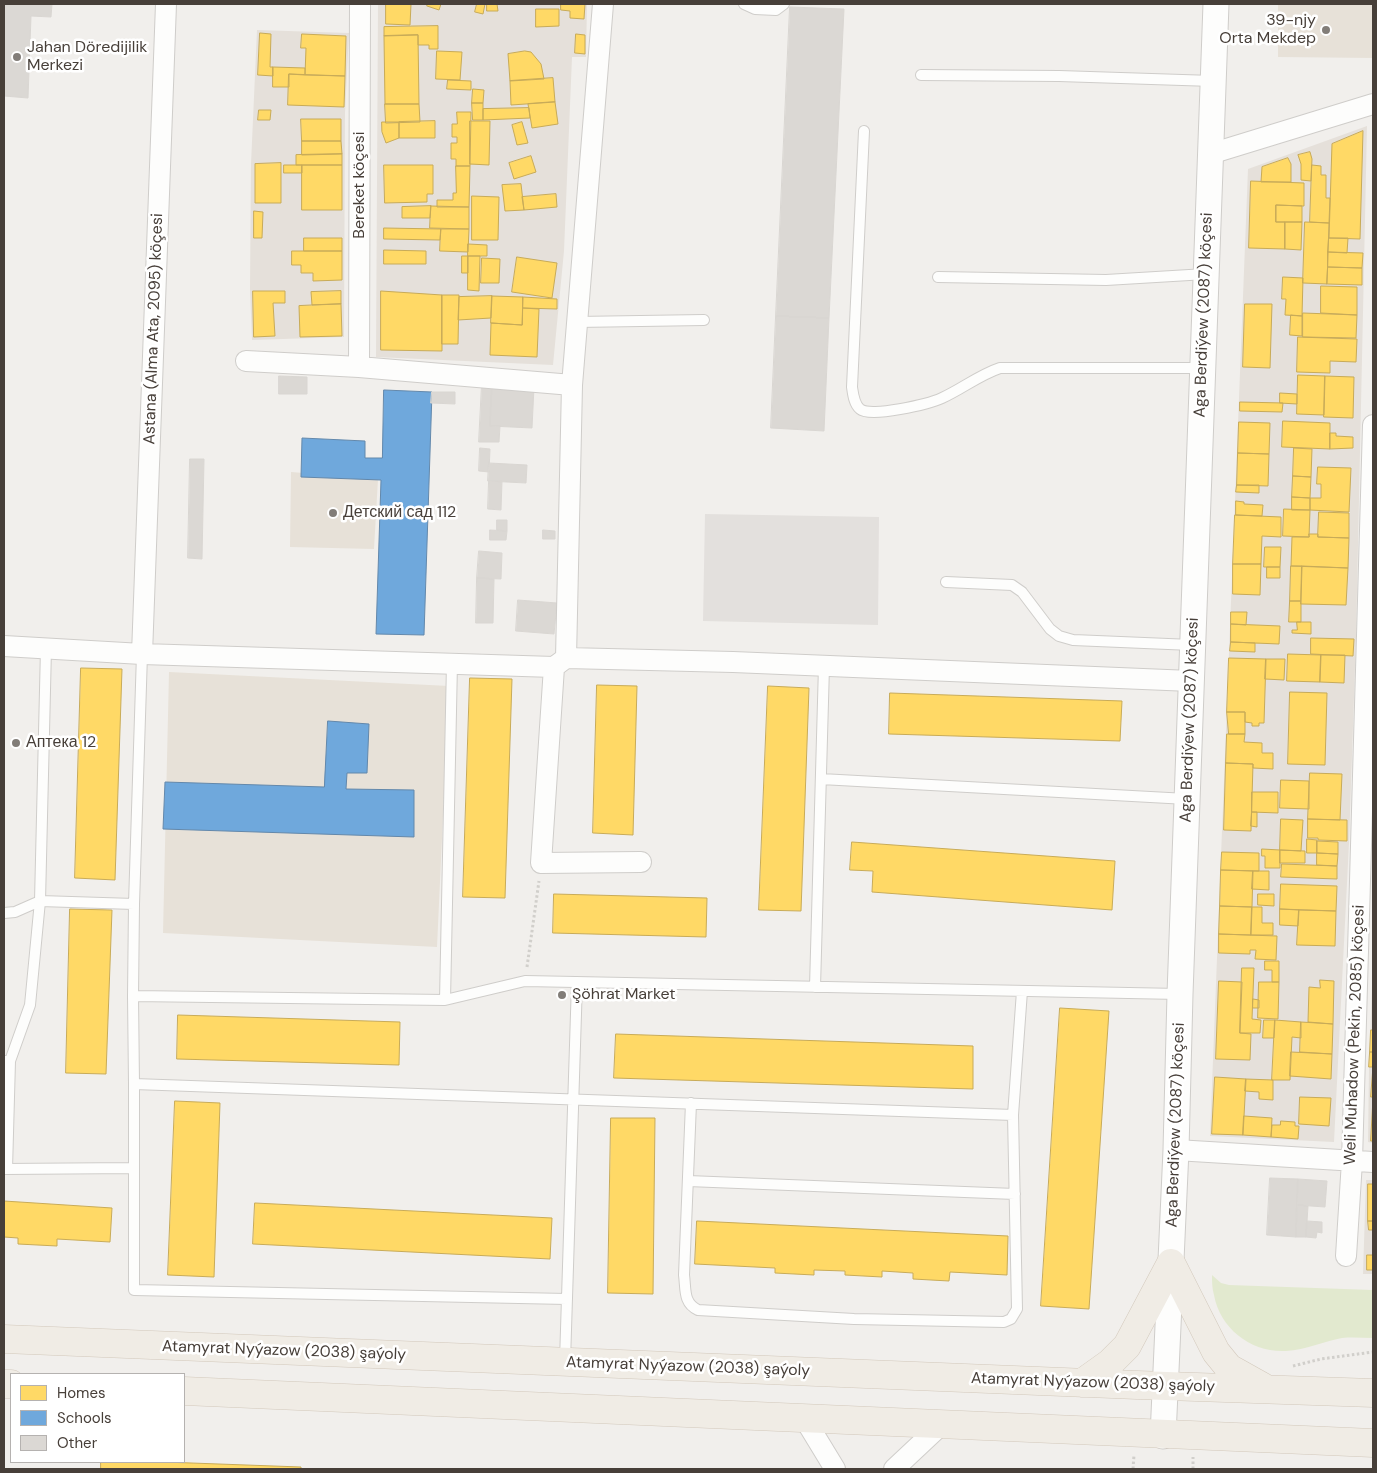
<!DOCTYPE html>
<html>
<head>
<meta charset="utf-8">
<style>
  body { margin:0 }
  #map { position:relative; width:1377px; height:1473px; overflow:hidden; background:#f1efec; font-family:"DM Sans",sans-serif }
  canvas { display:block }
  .frame { position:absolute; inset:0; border:5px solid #473f39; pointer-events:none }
  .legend { position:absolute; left:10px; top:1373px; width:175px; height:90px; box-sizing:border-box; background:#fff; border:1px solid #b5b2b0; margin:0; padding:6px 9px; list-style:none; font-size:15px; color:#473f39 }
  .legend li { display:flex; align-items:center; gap:10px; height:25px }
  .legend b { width:25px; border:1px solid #b5b2b0 }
</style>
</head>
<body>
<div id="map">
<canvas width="1377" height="1473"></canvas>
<div class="frame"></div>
<ul class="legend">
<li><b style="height:14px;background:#ffd966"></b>Homes</li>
<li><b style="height:14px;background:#6fa8dc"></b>Schools</li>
<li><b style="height:14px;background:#dbd8d4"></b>Other</li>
</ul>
</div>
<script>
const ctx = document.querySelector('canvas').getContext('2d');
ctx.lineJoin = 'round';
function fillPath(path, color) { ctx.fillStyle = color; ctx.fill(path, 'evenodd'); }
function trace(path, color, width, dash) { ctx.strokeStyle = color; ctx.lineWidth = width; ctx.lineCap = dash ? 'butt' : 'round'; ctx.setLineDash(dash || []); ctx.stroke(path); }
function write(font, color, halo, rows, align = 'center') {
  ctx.font = font + ' "DM Sans",sans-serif'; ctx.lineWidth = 5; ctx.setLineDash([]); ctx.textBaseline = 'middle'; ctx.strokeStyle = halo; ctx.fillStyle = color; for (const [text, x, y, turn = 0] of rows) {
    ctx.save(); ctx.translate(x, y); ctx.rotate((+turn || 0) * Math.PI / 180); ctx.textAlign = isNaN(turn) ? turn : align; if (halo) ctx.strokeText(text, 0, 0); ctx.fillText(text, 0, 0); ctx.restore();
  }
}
fillPath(new Path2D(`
  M378,4H587L586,57H572L564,251L553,365L376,357Z
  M257,30L349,33L345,113L344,337L252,340L250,289L251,164Z
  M1367,126L1356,638L1349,843L1334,1142L1210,1136L1248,169Z
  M1373,959V1143L1368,1142L1369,1067Z
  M1366,1180H1373V1274H1363Z`), '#e5e0da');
fillPath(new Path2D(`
  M1278,4H1373V58L1278,57Z
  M291,472L378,479L374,549L290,547Z
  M169,672L449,686L437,947L163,933Z`), '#e7e1d8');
fillPath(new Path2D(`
  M1212,1275L1221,1283L1229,1285L1373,1290V1338C1363,1338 1353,1337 1342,1338C1324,1341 1306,1350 1286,1351C1252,1353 1220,1329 1214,1295C1212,1288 1212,1282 1212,1275Z`), '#e2e9cf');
fillPath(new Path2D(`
  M705,514L879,517L878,625L703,621Z`), '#e3e0dd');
const homes = new Path2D(`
  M386,4H411L410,25L386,24Z
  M428,4H441L439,10L427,6Z
  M477,4H485L483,14L475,12Z
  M487,4H497L498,11H487Z
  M561,4H585L584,19L570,18V11L561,10Z
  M536,9H559V26L536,27Z
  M438,26V49H429V45H418V35L384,36V27Z
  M260,33L271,34L270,67H273V76L258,75Z
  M302,34L346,36L345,76L305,75L306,48H301Z
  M576,34L585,35V54L575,53Z
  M418,35L419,104H385L384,36Z
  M437,51L462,52L460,80L436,79Z
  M525,51L531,52L541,64L544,79L510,81L508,54Z
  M273,67L305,68V75L289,74V87H273Z
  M289,74L345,76L344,107L288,105Z
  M553,78L555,102L511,105L510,81Z
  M448,80L471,81V90L447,89Z
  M473,89L484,90L483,103H472Z
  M555,102L558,124L532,128L528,104Z
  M472,103H483V120H473Z
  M385,104H419L420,122L386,123Z
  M529,108L530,118L483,120V109Z
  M259,110H271L270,120H258Z
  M457,112H471L470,166H456V159H451V143H457V137H452V124H457Z
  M301,119H341V141H302Z
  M435,121V138H399V122Z
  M470,121H490L489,165L470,164Z
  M382,122H399V138L386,143L382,132Z
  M522,122L528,143L517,145L512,125Z
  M1363,131L1360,239L1329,238L1332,144Z
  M302,141H341L342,154L302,155Z
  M1310,152L1312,159L1311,181L1301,180V164L1298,155Z
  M342,154V165H296V155Z
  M531,156L536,172L514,179L509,163Z
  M1288,158L1291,164V182H1261L1262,167Z
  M281,163V203H255V164Z
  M284,165H302V173H284Z
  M302,165H342V210H302Z
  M384,165H433V194H427V202L385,203Z
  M1312,165L1321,166V175H1326V198H1330L1329,223L1310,222Z
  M456,166H470L469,207H437V200H453V193H456Z
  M1251,181L1304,183V206L1276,205V222H1285V249L1249,248Z
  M521,184L524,210L505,211L502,185Z
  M556,194L557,207L524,210L522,197Z
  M472,196L499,197L498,240H472Z
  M1276,205L1302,206V222H1276Z
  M431,206L430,218H402V207Z
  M431,206L469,207V229L430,228Z
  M254,211L263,212L262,238H254Z
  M1285,222H1302L1301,250L1285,249Z
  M1305,222L1329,223L1327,284L1303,283Z
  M384,228L441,229L440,240L384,239Z
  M441,229H469L468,252L440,251Z
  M304,238H342V251H304Z
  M1329,238H1348L1347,253L1328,252Z
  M468,244L487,245V256H468Z
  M384,250L426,251V264H384Z
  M292,251H342V280L313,281V273H301V265H292Z
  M1328,252L1363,253L1362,268L1328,267Z
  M462,256H468V273H462Z
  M468,256H480L479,291L468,290Z
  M517,257L557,263L552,298L512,292Z
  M482,258L500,259L499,283H481Z
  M1328,267L1362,268V285L1327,284Z
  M1283,277L1303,278L1302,316L1285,315L1286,299H1282Z
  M1321,286L1357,287V315L1321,313Z
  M253,291H285V303H273L275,336L254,337Z
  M341,291V304L312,305L311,292Z
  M381,291L442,295V351L381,350Z
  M442,295H459L458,344H442Z
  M492,296L491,318L458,320L459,297Z
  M492,296L523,297L522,325L491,323Z
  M523,297L557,299V309L523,308Z
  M341,304L342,336L300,337L299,306Z
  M1245,304H1272L1270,368L1243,367Z
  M523,308L539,309L537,357L490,355L491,323L522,325Z
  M1303,313L1357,315L1356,338L1303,337Z
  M1291,315L1302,316V336L1290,335Z
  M1298,337L1357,339L1356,362L1330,361V373L1297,372Z
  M1298,375L1325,376L1324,415L1297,414Z
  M1325,376L1354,377L1353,418L1324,417Z
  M1280,393L1297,394V404L1280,403Z
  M1240,402L1283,403L1282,412L1240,411Z
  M1283,421L1330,423V449L1282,447Z
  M1239,422L1270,423L1269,454L1238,453Z
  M1330,433H1336V436L1353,437V448L1330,449Z
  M1294,448L1312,449L1311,477L1293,476Z
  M1238,453L1269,454L1268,486L1237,485Z
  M1318,467L1351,468L1349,512L1310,510V498H1321V484H1317Z
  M1293,476L1311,477L1310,498L1292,497Z
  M1237,485H1259V493L1236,492Z
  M1292,497L1310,498V510H1292Z
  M1236,501L1244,502V504L1263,505L1262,516L1236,515Z
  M1284,509L1310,510L1309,537L1283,536Z
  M1319,512L1349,513V538L1318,537Z
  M1235,515L1281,517V537L1262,536L1261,564H1233Z
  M1309,534H1318V537L1349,538L1348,568L1291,566L1292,537H1309Z
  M1265,547H1281L1280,567H1264Z
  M1233,564H1261L1260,595L1233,594Z
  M1291,566H1302L1301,601H1290Z
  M1302,566L1348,568L1346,605L1301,604Z
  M1267,567H1280V578H1267Z
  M1290,601H1301V622H1289Z
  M1231,612H1247L1246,625L1231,624Z
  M1297,622H1311V634L1292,633V630H1297Z
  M1231,624L1280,626L1279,644L1231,642Z
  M1311,638L1354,639L1353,656L1311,654Z
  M1231,642L1255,643V652L1230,651Z
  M1288,654L1321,655L1320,682L1287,681Z
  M1321,655H1345L1344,683L1320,682Z
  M1229,658L1266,659L1264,723H1259V726H1252V723L1245,722V712H1227Z
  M1266,659H1285L1284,680L1265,679Z
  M81,668L122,669L115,880L75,878Z
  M470,678L512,679L505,898L463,897Z
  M597,685L637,686L633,835L593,833Z
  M768,686L809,688L801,911L759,910Z
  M1290,692L1327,693L1325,765L1288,764Z
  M890,693L1122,701L1120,741L889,734Z
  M1227,712H1245V734H1229Z
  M1227,734H1245L1244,742L1262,743V753H1273V769L1253,768V764L1226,763Z
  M1226,763L1253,764L1251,831L1224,830Z
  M1310,773L1342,774L1340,820L1308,819Z
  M1281,780L1309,781V809L1280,808Z
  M1252,792H1278V813L1252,812Z
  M1252,812H1257V827L1251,826Z
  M1281,819L1303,820L1301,851L1280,850Z
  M1308,819L1347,820V841L1318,840V838H1308Z
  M1307,839L1317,840V853H1307Z
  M1317,841L1338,842V854L1317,853Z
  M852,842L1115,861L1112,910L872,892L873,871L850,870Z
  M1262,849L1280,850V868H1265V856H1262Z
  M1280,850L1305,851V863H1280Z
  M1222,852L1259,853V871L1221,870Z
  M1317,853L1338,854L1337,866L1317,865Z
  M1282,864L1337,866V879L1281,877Z
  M1221,870L1253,871L1252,907L1220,906Z
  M1253,871H1269V890L1252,889Z
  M1281,884L1337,886L1336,911L1280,909Z
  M554,894L707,898L706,937L553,933Z
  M1258,894H1274V906L1258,905Z
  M1220,906L1252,907L1251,935L1219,934Z
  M1252,907H1262V923H1273V935H1251Z
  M70,909L112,910L106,1074L66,1073Z
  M1280,909L1299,910L1298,926L1280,925Z
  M1299,910L1336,911L1335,946L1297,945Z
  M1219,934L1277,936L1276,960L1255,959L1256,950H1250V954L1219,953Z
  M1265,961H1279V982H1272V970H1265Z
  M1242,968H1254L1252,1019L1261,1020L1260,1033H1240Z
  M1320,980L1334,981L1333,1024L1308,1022L1309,987L1320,988Z
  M1219,981L1242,982L1240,1033L1251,1034L1250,1060L1216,1059Z
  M1259,982H1279L1278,1019L1258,1018Z
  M1253,999L1259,1000V1008H1253Z
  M1060,1008L1109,1011L1089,1309L1041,1306Z
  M178,1015L400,1022L399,1065L177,1059Z
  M1264,1020H1275L1274,1038H1263Z
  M1275,1020L1301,1022V1038L1292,1037L1290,1080H1272Z
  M1301,1022L1333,1024L1332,1054L1300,1052Z
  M1371,1030H1373V1052H1370Z
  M616,1034L973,1046V1089L614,1078Z
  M1291,1052L1332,1054L1331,1079L1290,1076Z
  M1370,1052H1373V1067H1369Z
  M1373,1067V1097H1371Z
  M1215,1077L1246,1079L1243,1135L1212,1134Z
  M1246,1079L1273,1080V1100L1259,1099V1092L1245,1091Z
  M1300,1097L1331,1098L1329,1126L1299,1124Z
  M1373,1099V1141H1371Z
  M175,1101L220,1103L214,1277L168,1275Z
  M1244,1116L1272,1118L1271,1137L1243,1135Z
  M611,1118H655L653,1294L608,1293Z
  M1281,1121L1295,1122V1126H1299L1298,1139L1271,1137L1272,1125H1280Z
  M1368,1184H1373V1221H1368Z
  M4,1201L112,1208L110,1242L57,1239V1246L18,1244V1238L4,1237Z
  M255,1203L552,1218L550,1259L253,1244Z
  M697,1221L1008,1236L1007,1275L950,1272L949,1281L913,1279V1273L882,1271V1277L845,1275V1271L814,1270V1275L775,1273V1268L695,1264Z
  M1368,1221H1373V1230H1369Z
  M1367,1255H1373V1270H1367Z
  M101,1462H164L301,1467V1469H101Z`);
fillPath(homes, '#ffd966');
trace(homes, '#c8ab58', 1);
const schools = new Path2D(`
  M384,390L432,392L424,635L376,634L381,480L301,477L302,438L365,441V458H382Z
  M328,721L369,724L367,773H347L346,789L414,790V837L163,829L165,782L324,787Z`);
fillPath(schools, '#6fa8dc');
trace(schools, '#6388ab', 1);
const building = new Path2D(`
  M4,4H52L51,17L31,16L28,98L4,96Z
  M790,7L844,9L829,318L776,316Z
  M776,316L829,318L824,431L771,428Z
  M279,376L307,377V394H279Z
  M482,384L492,385L490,426H500L499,442H479Z
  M492,385L534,387L532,428L490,426Z
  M432,392H455V404L431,403Z
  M480,448L490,449L489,472L479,471Z
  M190,459H204L202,559L188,558Z
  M489,463L527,465L526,483L488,481Z
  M489,481H502L501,510L488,509Z
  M497,520H507V531L497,530Z
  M490,530L507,531L506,540H490Z
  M543,530L555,531V539H543Z
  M479,551L502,553L501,579L477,578Z
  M477,578L494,579L493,623H476Z
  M518,600L557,603L554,634L516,631Z
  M1270,1178L1298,1179L1296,1237L1267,1235Z
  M1298,1179L1327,1181L1325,1207L1297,1205Z
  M1297,1205L1308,1206L1306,1237H1296Z
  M1307,1221L1322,1222V1233L1317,1232L1316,1238L1306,1237Z`);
fillPath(building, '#dbd8d4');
trace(building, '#d9d6d2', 1);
const service = new Path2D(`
  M744,4L755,9L776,10L784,4
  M921,75L1059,76L1213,81
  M864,131L852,387C853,394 854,404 860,409C870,418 929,404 942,398C962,389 979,375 1000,368H1203
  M938,277L1106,280L1206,274
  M577,322L704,320
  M946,582L1012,585L1022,592L1050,629L1059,636L1073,640L1192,645
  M142,654L134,904L133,996L445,1000L525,981L1179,994
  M821,779L1187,799
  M4,913L15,912L40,901L134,904
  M815,987L824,666
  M133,996L134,1084L1013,1115
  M445,1000L452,663
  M4,1061H10L30,1005L40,901L46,648
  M691,1103L684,1275C686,1289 683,1303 698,1310L854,1319L1004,1322L1011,1319L1017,1309L1013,1115L1022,991
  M134,1168V1290L567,1299
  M4,1169L134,1168V1084
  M7,1169L10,1061
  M688,1181L1015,1194
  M565,1361L577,982`);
const minor = new Path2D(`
  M1210,154L1373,104
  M246,361L359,367L572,385
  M359,367L360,4
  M4,646L142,654L554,667L566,658L733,662L1191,681
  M142,654L166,4
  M566,658L572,385L603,4
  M554,667L541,863L641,862
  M1176,1150L1373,1162
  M1346,1256L1352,1161L1373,425
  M804,1418L835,1469
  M894,1469L942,1424`);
const tertiary = new Path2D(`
  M1163,1436L1176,1150L1180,994L1216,4`);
const primary = new Path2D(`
  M1171,1263L1216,1352L1229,1368L1263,1387
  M4,1339L1137,1385L1373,1393
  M1082,1383L1110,1363L1127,1346L1171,1263
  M4,1384H11
  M184,1391C580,1405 977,1429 1373,1443`);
trace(service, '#cfcdca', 12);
trace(minor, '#cfcdca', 22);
trace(tertiary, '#cfcdca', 27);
trace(primary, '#d2c8bb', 29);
trace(new Path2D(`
  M527,967L539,881
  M1293,1366L1321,1359L1373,1352
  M1133,1469L1134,1455
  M1193,1469V1457`), '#d1cfcb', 3, [2.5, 2.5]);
trace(service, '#fdfdfc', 10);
trace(minor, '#fdfdfc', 20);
trace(tertiary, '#fdfdfc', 25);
trace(primary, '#f0ece5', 28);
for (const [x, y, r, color] of [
  [1326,30,5,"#827d78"],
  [17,57,5,"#827d78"],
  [333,513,5,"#827d78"],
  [16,743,5,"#827d78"],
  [562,995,5,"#827d78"]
]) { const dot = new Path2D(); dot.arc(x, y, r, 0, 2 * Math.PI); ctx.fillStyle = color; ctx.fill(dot); trace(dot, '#fff', 2); }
write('16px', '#473f39', '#fff', [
  ["39-njy",1316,21,"right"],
  ["Orta Mekdep",1316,39,"right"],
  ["Jahan Döredijilik",27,48],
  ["Merkezi",27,66],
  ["Детский сад 112",343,513],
  ["Аптека 12",26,743],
  ["Şöhrat Market",572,995]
], 'left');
write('16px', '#473f39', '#fff', [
  ["Bereket köçesi",360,185,-90],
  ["Aga Berdiýew (2087) köçesi",1204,315,-88],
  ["Astana (Alma Ata, 2095) köçesi",154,329,-88],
  ["Aga Berdiýew (2087) köçesi",1190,720,-88],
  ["Weli Muhadow (Pekin, 2085) köçesi",1355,1035,-88],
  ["Aga Berdiýew (2087) köçesi",1176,1125,-88],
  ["Atamyrat Nyýazow (2038) şaýoly",284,1351,2],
  ["Atamyrat Nyýazow (2038) şaýoly",688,1367,2],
  ["Atamyrat Nyýazow (2038) şaýoly",1093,1383,2]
]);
</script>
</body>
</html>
